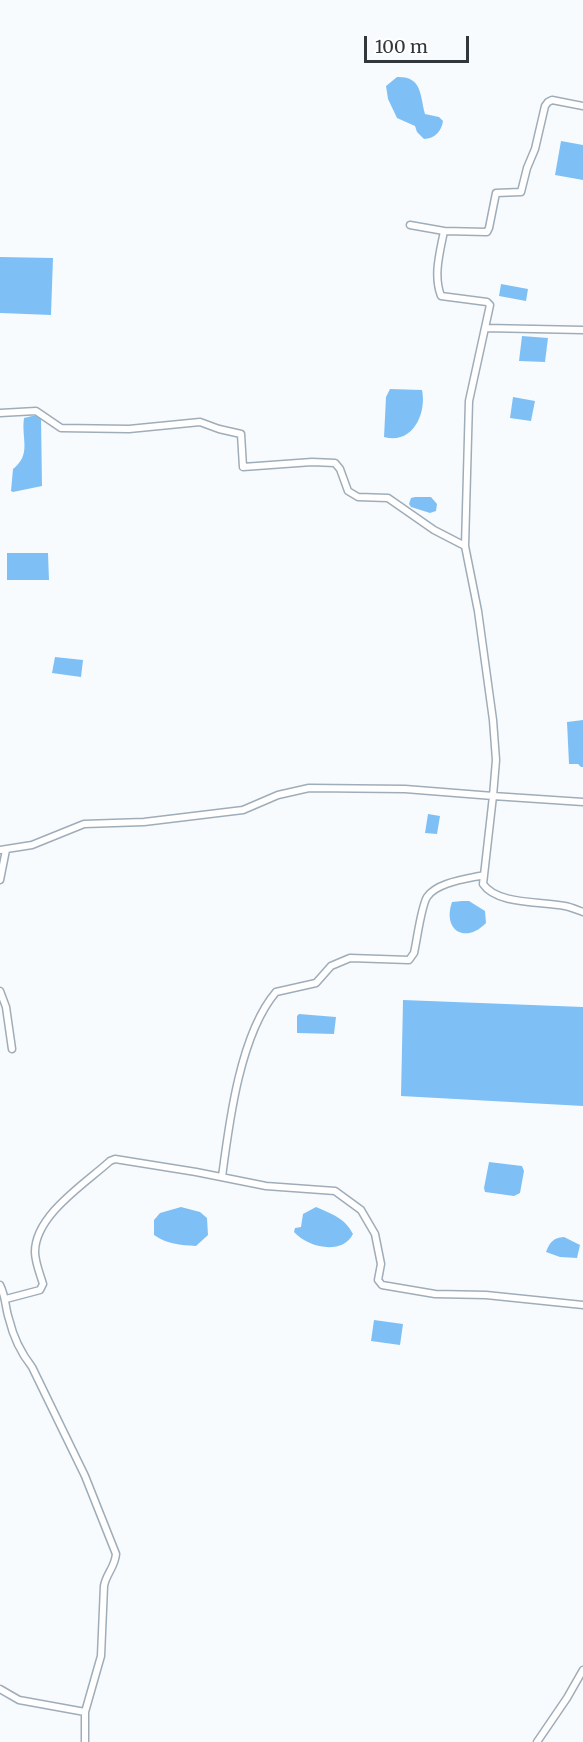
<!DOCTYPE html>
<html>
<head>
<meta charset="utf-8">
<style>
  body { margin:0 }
  #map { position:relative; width:583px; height:1742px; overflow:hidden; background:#f8fbfe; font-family:Merriweather,serif }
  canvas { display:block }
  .scale { position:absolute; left:364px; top:36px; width:105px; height:27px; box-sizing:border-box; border:3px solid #32373c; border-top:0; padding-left:8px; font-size:18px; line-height:21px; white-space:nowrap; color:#32373c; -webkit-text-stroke:4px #fff; paint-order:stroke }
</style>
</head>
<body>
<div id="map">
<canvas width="583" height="1742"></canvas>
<div class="scale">100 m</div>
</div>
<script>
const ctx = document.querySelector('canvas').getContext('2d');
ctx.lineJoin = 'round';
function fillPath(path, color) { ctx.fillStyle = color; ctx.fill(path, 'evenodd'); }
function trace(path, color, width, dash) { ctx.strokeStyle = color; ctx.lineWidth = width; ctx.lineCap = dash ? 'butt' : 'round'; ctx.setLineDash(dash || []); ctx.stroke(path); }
fillPath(new Path2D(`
  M397,77C422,76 420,95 425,114L439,117L443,121C442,130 435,139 424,139L417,132L415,126L397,118L388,99L386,86Z
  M561,141L583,145V180L555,175Z
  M0,257L53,258L51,315L0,313Z
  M501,284L528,289L526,301L499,296Z
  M522,336L548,338L545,362L519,361Z
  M390,389L422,390C427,414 412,445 384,437L386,397Z
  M513,397L535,401L531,421L510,418Z
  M32,416H41L42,486L13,492L11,491L13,469C32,454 21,439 24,418Z
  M415,497H431L437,504L436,511L430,513L411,507L409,504L411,498Z
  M7,553H48L49,580H7Z
  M55,657L83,660L81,677L52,673Z
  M583,720V767H581L578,764H569L567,722Z
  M428,814L440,816L437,834L425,833Z
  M462,901H469L485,911L486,923C466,944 442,931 452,902Z
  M403,1000L583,1007V1106L401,1096Z
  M299,1014L336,1017L334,1034L297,1033V1016Z
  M489,1162L522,1166L524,1171L520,1193L514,1196L485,1192L484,1188Z
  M181,1207L200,1212L207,1218L208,1235L196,1246C180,1245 167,1244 154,1235V1220L160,1213Z
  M316,1207C332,1214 345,1218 353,1234C342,1256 307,1247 294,1232L295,1228L301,1227L303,1214Z
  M564,1237L580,1245L577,1258L560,1257L546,1252C550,1242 553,1238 564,1237Z
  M374,1320L403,1324L400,1345L371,1341Z`), '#7ec0f6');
const street = new Path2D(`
  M410,225L444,231L487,232L489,228L496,193L521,192L527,168L535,149L545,106L548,102L552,100L583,106
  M485,328L583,330
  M0,413L36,411L61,428L129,429L200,422L219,429L241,434L243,467L312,462L335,463L340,469L348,491L358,497L388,498L434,530L465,546
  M583,802L493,796L483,884C497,905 542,901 565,906C571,907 577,910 583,912
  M0,850L32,845L84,824L144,822L243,810L278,795L309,788L405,789L493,796L496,760L493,720L478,611L465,546L469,401L490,305L487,302L441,296C433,275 440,252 444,231
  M0,880L6,850
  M0,991L6,1007L12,1049
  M222,1177C229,1123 240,1034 276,992L316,983L331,966L350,958L409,960L414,953C417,940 421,907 427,897C437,882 467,879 484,875
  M0,1285C6,1297 5,1307 9,1319C13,1336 21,1353 32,1367L85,1476L116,1554C115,1567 106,1574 104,1586L101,1656L85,1712V1742
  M6,1299L40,1290L43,1284C40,1274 35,1262 35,1252C35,1215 86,1183 110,1161L115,1159L196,1172L266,1186L335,1191L361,1210L375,1234L381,1264L378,1280L382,1285L435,1294L486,1295L583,1305
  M0,1689L19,1700L85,1712
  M537,1742L567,1698L583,1670`);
trace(street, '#9fadb9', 9);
trace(street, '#fff', 6);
</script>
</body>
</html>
